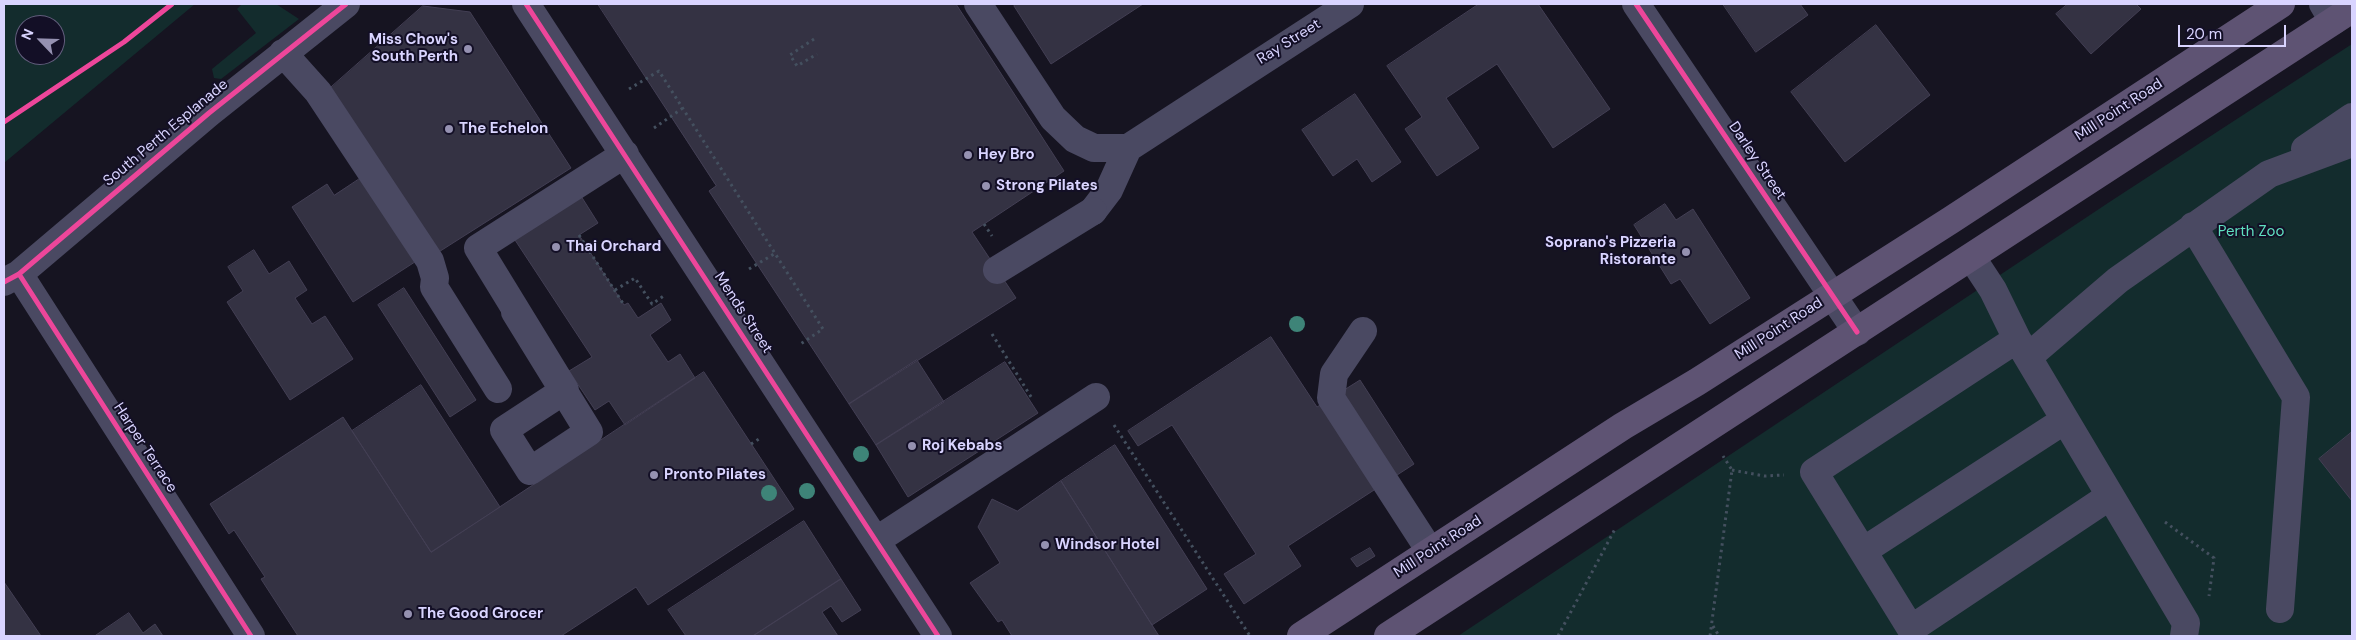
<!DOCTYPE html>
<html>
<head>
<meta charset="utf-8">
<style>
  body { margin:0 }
  #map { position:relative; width:2356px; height:640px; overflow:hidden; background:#161421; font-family:"DM Sans",sans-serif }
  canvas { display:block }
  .frame { position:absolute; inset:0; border:5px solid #d9d4ff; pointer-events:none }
  .north { position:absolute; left:15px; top:15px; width:50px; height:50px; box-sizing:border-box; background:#130f26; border:1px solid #625e7d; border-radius:50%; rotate:294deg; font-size:14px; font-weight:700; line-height:20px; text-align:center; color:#d9d4ff }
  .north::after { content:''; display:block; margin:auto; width:18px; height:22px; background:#9591b1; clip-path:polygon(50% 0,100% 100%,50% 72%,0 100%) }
  .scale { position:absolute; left:2178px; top:25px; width:108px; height:22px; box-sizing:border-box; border:2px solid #d9d4ff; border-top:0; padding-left:6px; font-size:15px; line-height:18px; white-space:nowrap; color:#d9d4ff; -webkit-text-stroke:4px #130f26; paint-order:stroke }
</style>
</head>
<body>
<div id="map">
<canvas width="2356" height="640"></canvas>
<div class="frame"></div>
<div class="north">N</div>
<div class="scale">20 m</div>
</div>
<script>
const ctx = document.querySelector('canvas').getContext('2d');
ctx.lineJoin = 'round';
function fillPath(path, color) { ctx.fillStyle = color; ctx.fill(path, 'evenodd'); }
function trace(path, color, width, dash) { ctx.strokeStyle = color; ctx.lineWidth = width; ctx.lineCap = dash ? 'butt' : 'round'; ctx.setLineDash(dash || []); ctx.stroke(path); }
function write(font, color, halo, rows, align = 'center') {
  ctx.font = font + ' "DM Sans",sans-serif'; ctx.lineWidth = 4; ctx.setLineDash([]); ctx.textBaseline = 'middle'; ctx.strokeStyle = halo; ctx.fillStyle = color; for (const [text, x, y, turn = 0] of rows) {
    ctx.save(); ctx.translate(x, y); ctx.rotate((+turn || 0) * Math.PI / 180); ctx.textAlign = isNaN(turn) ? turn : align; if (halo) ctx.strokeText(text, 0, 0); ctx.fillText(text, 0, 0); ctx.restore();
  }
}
fillPath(new Path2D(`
  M4,4H195L4,163ZM25,25H55V55H25Z
  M242,4H276L299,19L221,79L214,78L212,69L256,33L237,9Z
  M2352,44V636H1458L2111,201Z`), '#132c2d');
const building = new Path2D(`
  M598,4H956L1064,171L972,232L1016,298L849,404L709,191L716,186Z
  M1017,4H1143L1051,64L1014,6Z
  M1479,4H1538L1610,109L1553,148L1497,64L1446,98L1479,148L1437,176L1405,129L1422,117L1387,66Z
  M1723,4H1800L1808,15L1756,52Z
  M2068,4H2136L2141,9L2091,54L2056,14Z
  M423,6L470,12L571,168L434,255L327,91Z
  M1876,25L1930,95L1845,162L1791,92Z
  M1355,94L1401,162L1372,182L1357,159L1333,176L1302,130Z
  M364,176L421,258L353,302L292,207L327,184L334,195Z
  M581,196L598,223L579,235L624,305L628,303L638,318L661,303L671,320L650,335L668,362L680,354L695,378L625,425L609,401L595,410L569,371L592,357L515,240Z
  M1665,204L1676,220L1693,209L1750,298L1710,324L1680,279L1671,284L1634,225Z
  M254,250L269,274L289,261L307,290L295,298L312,324L325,316L353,359L290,400L227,302L243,291L228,267Z
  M404,288L476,400L450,417L378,305Z
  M1271,337L1317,407L1360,380L1414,464L1288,546L1301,566L1244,604L1224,574L1256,554L1172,425L1138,446L1128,431Z
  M917,360L944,402L876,445L849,404Z
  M1005,362L1038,413L908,497L876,445Z
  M704,372L794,509L648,605L636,587L561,636H298L261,579L265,577L234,530L229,534L210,504L343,417L431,552Z
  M421,385L500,507L431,552L352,431Z
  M2352,432V501L2319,459Z
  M1115,445L1207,589L1152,625L1061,481Z
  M1061,481L1152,625L1159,636H1012L1002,620L998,622L970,583L1000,563L978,527L992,499L1017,511Z
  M804,521L841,579L753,636H686L668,610Z
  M1370,548L1375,556L1357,567L1351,559Z
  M841,579L861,610L842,622L831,606L822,612L838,636H753Z
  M4,582L41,636H4Z
  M129,613L143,633L155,624L163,636H95Z`);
fillPath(building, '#343243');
trace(building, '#433f54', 1);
trace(new Path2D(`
  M814,39L790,55L797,66L817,54
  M629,89L659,71L823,329L799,345
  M654,128L683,108
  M984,224L992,236
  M579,235L624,305
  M749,269L774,254
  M615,290L635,278L652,304L665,295
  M992,334L1033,400
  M1114,425L1250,636
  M751,444L759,439
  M1732,470L1764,476L1784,475
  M2165,522L2214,558L2209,596
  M1713,626L1719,636
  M1558,636L1615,529
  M1710,636L1732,470L1723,456`), '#44505f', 3, [2.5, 4]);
trace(new Path2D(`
  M526,4L938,636
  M978,4L1053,118L1075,139L1094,148H1128L1350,4
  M1636,4L1857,332
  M2323,4L2333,21
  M283,53L318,92L430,261L435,278L434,287L498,389
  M2305,149L2352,117
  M1093,211L1109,190L1128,148
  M2193,226L2296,397L2280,609
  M1972,258L1993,290L2017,339L2186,623L2184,636
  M19,274L251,636
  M4,282L19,274L209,113L346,4
  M515,312L589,432L530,471L504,430L565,390L478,248L625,154
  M1363,331L1334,374L1331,398L1430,551
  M2017,339L1814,472L1911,629L2110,496
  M2028,357L2118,280L2269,174L2352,143
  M877,540L1096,397
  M1863,551L2065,420`), '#4a4962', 28);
trace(new Path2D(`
  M1301,636L1623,426L1697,382L1951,220L2281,4
  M1388,636L2352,9`), '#5e5373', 28);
trace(new Path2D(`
  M997,270L1093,211`), '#4a4962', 28);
trace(new Path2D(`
  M526,4L938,636
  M1636,4L1857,332
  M4,122L124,42L172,4
  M19,274L251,636
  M4,282L19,274L209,113L346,4`), '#ed469a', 5);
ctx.fillStyle = '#3e8478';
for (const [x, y] of [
  [1297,324],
  [861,454],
  [807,491],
  [769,493]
]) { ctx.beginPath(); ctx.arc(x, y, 8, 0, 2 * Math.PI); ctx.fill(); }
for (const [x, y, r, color] of [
  [468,49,5,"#9591b1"],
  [449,129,5,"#9591b1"],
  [968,155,5,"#9591b1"],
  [986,186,5,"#9591b1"],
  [556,247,5,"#9591b1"],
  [1686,252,5,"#9591b1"],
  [912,446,5,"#9591b1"],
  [654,475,5,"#9591b1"],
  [1045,545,5,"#9591b1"],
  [408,614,5,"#9591b1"]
]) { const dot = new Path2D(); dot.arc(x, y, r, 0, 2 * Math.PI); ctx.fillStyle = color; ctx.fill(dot); trace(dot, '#130f26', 2); }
write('bold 15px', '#d9d4ff', '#130f26', [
  ["Miss Chow's",458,40,"right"],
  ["South Perth",458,57,"right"],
  ["The Echelon",459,129],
  ["Hey Bro",978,155],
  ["Strong Pilates",996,186],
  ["Soprano's Pizzeria",1676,243,"right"],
  ["Ristorante",1676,260,"right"],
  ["Thai Orchard",566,247],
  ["Roj Kebabs",922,446],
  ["Pronto Pilates",664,475],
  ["Windsor Hotel",1055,545],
  ["The Good Grocer",418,614]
], 'left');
write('15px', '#d9d4ff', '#130f26', [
  ["Ray Street",1289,42,-32],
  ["Mill Point Road",2119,110,-33],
  ["South Perth Esplanade",166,133,-40],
  ["Darley Street",1757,161,56],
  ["Mends Street",743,313,57],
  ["Mill Point Road",1779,329,-33],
  ["Harper Terrace",145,448,57],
  ["Mill Point Road",1438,547,-33]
]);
write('15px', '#5fe0c0', '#130f26', [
  ["Perth Zoo",2251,232]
]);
</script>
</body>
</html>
